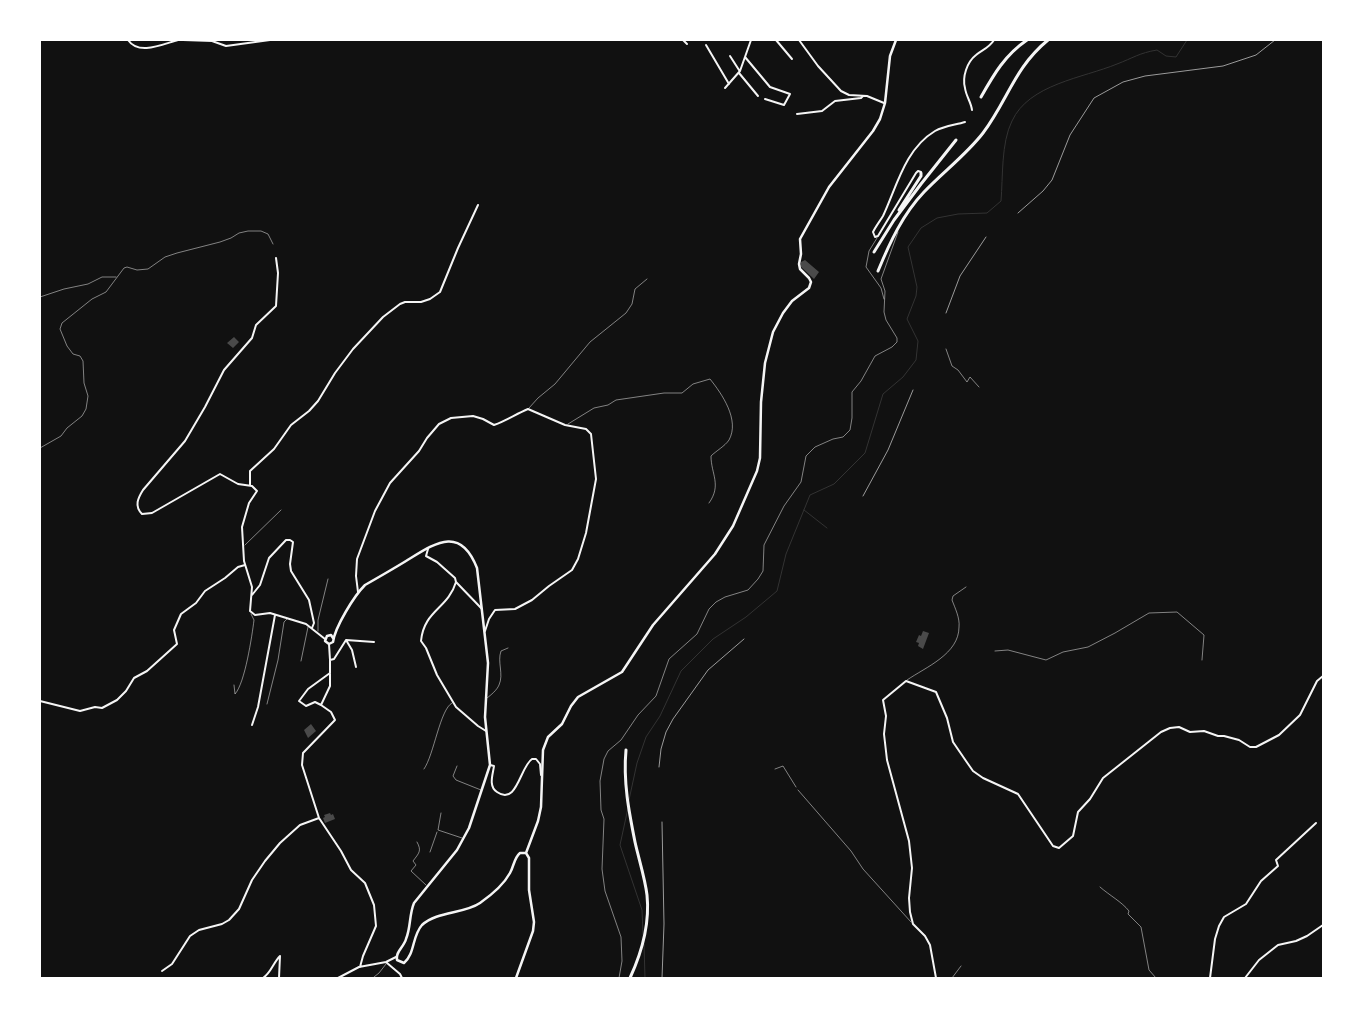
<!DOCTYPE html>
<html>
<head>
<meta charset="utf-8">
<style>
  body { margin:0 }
  #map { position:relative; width:1363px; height:1018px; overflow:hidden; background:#111; font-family:Poppins,sans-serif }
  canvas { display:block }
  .frame { position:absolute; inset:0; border:41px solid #fff; pointer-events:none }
</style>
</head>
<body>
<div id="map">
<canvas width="1363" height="1018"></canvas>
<div class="frame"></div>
</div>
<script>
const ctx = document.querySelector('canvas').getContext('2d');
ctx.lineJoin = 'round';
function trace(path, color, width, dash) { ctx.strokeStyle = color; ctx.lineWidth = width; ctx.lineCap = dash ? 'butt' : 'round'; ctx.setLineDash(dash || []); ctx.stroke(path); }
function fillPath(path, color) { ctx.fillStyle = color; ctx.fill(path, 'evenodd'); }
trace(new Path2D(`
  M804,510L827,528
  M629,800L637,763L646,737L660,716L681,671L713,639L746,617L777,591L786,554L810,495L834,484L865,453L883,394L903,377L916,360L918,341L907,319L916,296L917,287L908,247L921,228L937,218L958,214L987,213L1001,201C1003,177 1001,143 1012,121C1029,84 1083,78 1117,64C1133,58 1139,53 1157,50L1166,56L1176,57L1187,40
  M628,808L620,845L642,910L643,935
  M644,944L645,978`), '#333', 1);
fillPath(new Path2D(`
  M805,260L819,272L814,279L800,266L801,262Z
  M234,337L239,342L233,348L227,343Z
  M923,631L929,633L923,649L918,646L919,643L916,642L919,635L921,636Z
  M311,724L316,731L308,738L304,730Z
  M330,813L331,815L333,814L335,819L325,823L323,818L325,817L324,815Z`), '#4a4a4a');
trace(new Path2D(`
  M40,297L64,289L88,284L102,277H116
  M946,349L952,366L958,370L967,382L970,377L979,387
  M40,448L61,436L67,428L82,416L86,409L88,396L84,383L83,361L80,356L73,354L67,346L60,329L62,323L92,299L106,292L124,268L127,267L137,270L148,269L165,257L177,253L220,242L231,238L239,233L248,231H261L268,234L273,244
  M995,651L1008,650L1046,660L1063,652L1088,647L1115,633L1149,613L1177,612L1204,635L1202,660
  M775,769L783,766L796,787`), '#f5f5f5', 0.5);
trace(new Path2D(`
  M877,238L869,251L866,267L881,288L884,299
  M529,408L538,398L555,384L590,342L626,313L632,304L635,289L647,279
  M568,424L594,408L608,405L616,400L664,393H682L693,384L710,379C722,394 740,420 729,440C725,446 716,451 711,456C711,474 722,485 709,503
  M245,545L281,510
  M318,631V620L328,579
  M301,661L308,627
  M907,680C926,667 959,654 959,627C960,618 955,608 952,600L953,596L966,587
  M234,685L235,694C245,683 252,636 254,620L251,614
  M487,698C491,695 497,690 499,685C504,674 497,662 501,651L508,648
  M267,704L278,660L284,622L287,619
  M457,766L453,776L456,780L481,790
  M424,769C434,755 440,709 452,703
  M798,790L851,851L863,869L911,922
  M441,813L438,830L462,838
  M417,842C422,851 419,853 413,861L416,865L411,871L426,885
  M430,852L437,832
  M1100,887C1109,895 1122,902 1129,911L1128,914L1141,927L1149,970L1156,978
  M374,977L379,973L386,964
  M619,978L622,961L621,937L605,891L602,869L604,819L601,810L600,781L604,759L608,751L621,740L638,715L656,696L669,659L697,634L709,609L716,602L725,597L748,590L758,579L763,571L764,545L784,506L801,482L806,456L815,447L833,439L843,437L850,430L852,418V392L861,381L875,356L892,347L897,342V338L886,320L884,312L885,291L881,279L898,232
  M952,978L961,966`), '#f5f5f5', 0.5);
trace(new Path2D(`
  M128,40C139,56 163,44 178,40
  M183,40L212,41L226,46L270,40
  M683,40L687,44
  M776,40L792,59
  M799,40L818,66L841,91L849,95L867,96L884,103
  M706,45L729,84
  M730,56L739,70
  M745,57L770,87L790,94L784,105L765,99
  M739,73L758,96
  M725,88L740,71L751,40
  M972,110C971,102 966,96 965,88C962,77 967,62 976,55C982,50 989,48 994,40
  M797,114L822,111L835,101L861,98L863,96
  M921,172L918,171L916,173L878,236L875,237L873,232C876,226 880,221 883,216C897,186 905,149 935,131C944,126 955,125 965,122
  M276,258L278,273L276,306L256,325L252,338L224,370L205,407L185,441L143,490C138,498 134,506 142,514L152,513L220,474L238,484L252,486L257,491L249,503L242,527L244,561L252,587L250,611L255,615L270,613L306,624L325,639
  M250,485V471L274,449L291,425L309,411L318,401L335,373L353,349L383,317L400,304L405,302H421L430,299L440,292L458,248L478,205
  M428,549L426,556L437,562L455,578L456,582
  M358,592L356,576L357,559L375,511L390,483L419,451L427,438L439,424L451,418L473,416L483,419L494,425C506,421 516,414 528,409L565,425L586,429L591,434L596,479L586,533L578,559L572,570L549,586L532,600L515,609L495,610L489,619L485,631
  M252,595L260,585L269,558L286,540H290L293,542L290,564L291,571L309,600L314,623L312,628
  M482,609L456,582C448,609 424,610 421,641L426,648L437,675L456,707L478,726L486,731
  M346,640L352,650L356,667
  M329,644L330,660V686L321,705L331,712L335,720L303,753L302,765L319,818L341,851L351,870L365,883L374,905L376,926L363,956L360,967
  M330,660L334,659L346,640L374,642
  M40,701L80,711L95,707L102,708L117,700L126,691L134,678L147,671L177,644L174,630L181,614L196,603L205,591L225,578L238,567L245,565
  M321,705L315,702L306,706L299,701L308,689L330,673
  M252,725L258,707L275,615
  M490,765L494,766C493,774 488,786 497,792C517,806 520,767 532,759H536L540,764L541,775
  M387,963L400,974L402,978
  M162,971L172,964L190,936L199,930L222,924L229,920L239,909L252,880L265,861L280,843L300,825L319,818
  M263,978C271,973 273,963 280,956L279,978
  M338,978L359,967L386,962L396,957
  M936,978L930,945L925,936L913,924L910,912L909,898L912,868L909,841L887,760L884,734L886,716L883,700L906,681L936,692L947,718L953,742L966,761L973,771L983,778L1018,794L1053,846L1059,848L1073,836L1078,812L1090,799L1103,778L1161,732L1170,728L1179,727L1190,732L1204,731L1218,736H1224L1239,740L1250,747H1256L1279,735L1300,715L1317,681L1323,676
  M1210,978L1215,939L1219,926L1224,917L1246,904L1261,881L1278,866L1276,860L1316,823
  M1245,978L1259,960L1278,945L1296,941L1307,936L1323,925`), '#f5f5f5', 2);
trace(new Path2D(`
  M333,638L331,635L327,636L325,641L329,644L333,642C335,627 354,596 365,585C379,577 393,569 406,561C434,544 460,524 477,568L488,663L485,717L490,765L469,828L457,850L414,903C409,915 411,927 406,939C404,947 395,952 397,960L404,963C415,954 412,936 422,925C437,911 464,914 480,903C490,896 504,884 510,873C514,866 514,858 520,853H526
  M526,853L538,821L541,807L543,750L548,737L562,724L571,706L578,697L622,672L653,625L715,554L733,526L757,471L760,458L761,402L765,363L773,332L783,313L792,301L809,288L811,282L809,278L800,269L799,264L801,254L800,239L829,187L873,131L880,119L885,103L890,56L896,40
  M516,978L533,931L534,922L529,890V858L526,853`), '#f5f5f5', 2.5);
trace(new Path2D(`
  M981,97C994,74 1005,55 1027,40
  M899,210L921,176V173
  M874,252L894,220L921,184L956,140
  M878,271C890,242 903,214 924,192C943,172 966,155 983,133C1008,100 1014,68 1048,40
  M626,750C623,782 629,812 635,842C639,860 645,878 647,895C650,924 642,952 630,978`), '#f5f5f5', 3);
trace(new Path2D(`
  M1018,213L1043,191L1052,180L1070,135L1094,98L1123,82L1145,76L1223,66L1256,55L1275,40
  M946,313L960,276L986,237
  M863,496L888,450L913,390
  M659,767L661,749L666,732L673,719L708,670L744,639
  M662,978L664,924L662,822`), '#9a9a9a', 1);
</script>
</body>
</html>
